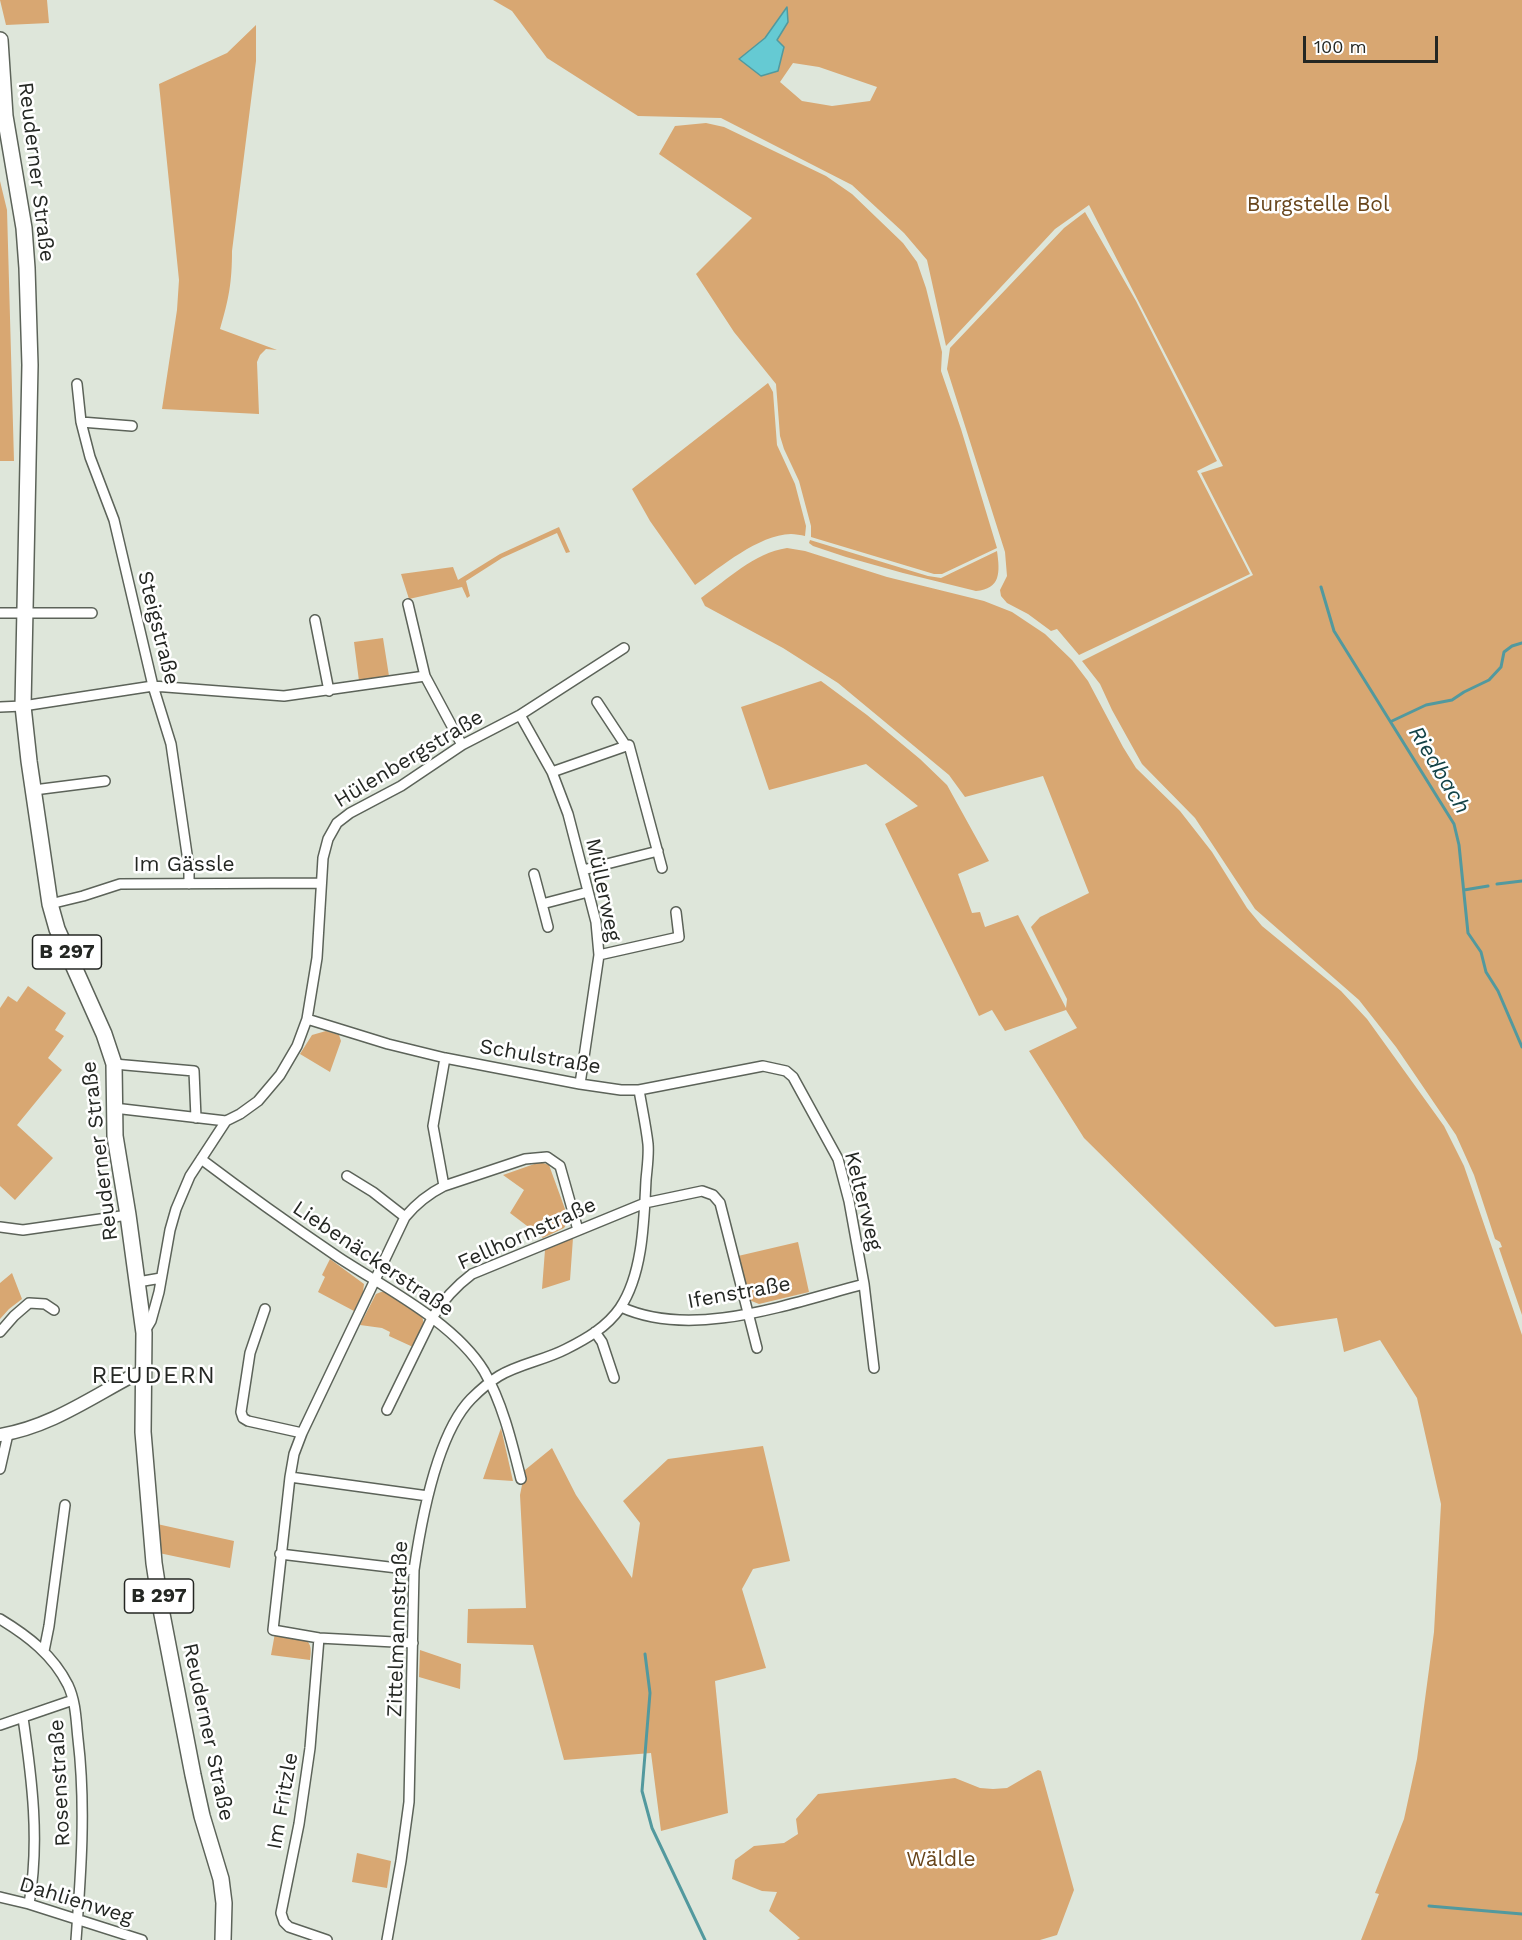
<!DOCTYPE html>
<html>
<head>
<meta charset="utf-8">
<style>
  body { margin:0 }
  #map { position:relative; width:1522px; height:1940px; overflow:hidden; background:#dee6da; font-family:"Work Sans",sans-serif }
  canvas { display:block }
  .scale { position:absolute; left:1303px; top:36px; width:135px; height:27px; box-sizing:border-box; border:3px solid #242723; border-top:0; padding-left:8px; font-size:18px; line-height:21px; white-space:nowrap; color:#242723; -webkit-text-stroke:4px #fff; paint-order:stroke }
</style>
</head>
<body>
<div id="map">
<canvas width="1522" height="1940"></canvas>
<div class="scale">100 m</div>
</div>
<script>
const ctx = document.querySelector('canvas').getContext('2d');
ctx.lineJoin = 'round';
function fillPath(path, color) { ctx.fillStyle = color; ctx.fill(path, 'evenodd'); }
function trace(path, color, width, dash) { ctx.strokeStyle = color; ctx.lineWidth = width; ctx.lineCap = dash ? 'butt' : 'round'; ctx.setLineDash(dash || []); ctx.stroke(path); }
function write(font, color, halo, rows, align = 'center') {
  ctx.font = font + ' "Work Sans",sans-serif'; ctx.lineWidth = 5; ctx.setLineDash([]); ctx.textBaseline = 'middle'; ctx.strokeStyle = halo; ctx.fillStyle = color; for (const [text, x, y, turn = 0] of rows) {
    ctx.save(); ctx.translate(x, y); ctx.rotate((+turn || 0) * Math.PI / 180); ctx.textAlign = isNaN(turn) ? turn : align; if (halo) ctx.strokeText(text, 0, 0); ctx.fillText(text, 0, 0); ctx.restore();
  }
}
fillPath(new Path2D(`
  M0,0H47L49,23L6,25Z
  M493,0H1522V1315L1499,1248L1502,1247L1500,1242L1495,1239L1474,1175L1456,1135L1396,1047L1359,1000L1255,909L1195,818L1142,764L1112,710L1100,684L1082,661L1253,575L1201,473L1223,466L1089,205L1055,229L946,346L927,260L904,233L852,185L721,118L638,116L547,58L512,11ZM793,63L819,67L877,87L870,101L832,106L802,101L780,82Z
  M256,25V61L232,251C232,282 229,299 220,329L277,350L266,349L260,355L257,362L259,414L162,409L177,310L179,280L159,84L227,53Z
  M706,123L724,127L826,176L852,194L903,243L917,262L926,288L942,352L941,371L961,429L997,548L942,574H934L811,537V526L799,481L784,449L780,436L776,384L734,332L696,274L752,218L659,154L675,126Z
  M0,181L7,210L14,461H0Z
  M1085,212L1136,301L1217,461L1197,471L1250,574L1079,655L1057,629L1051,631L1028,614L1007,603L1001,596L1000,590L1007,576L1005,552L947,369L950,348L1064,228Z
  M768,383L773,392L777,445L795,484L806,526L805,536C801,535 795,534 791,534C758,535 721,567 695,585L650,521L632,489Z
  M559,527L570,552L566,553L557,533L502,558L466,581L470,596L467,598L462,587L409,599L401,574L453,567L458,580L500,554Z
  M810,540L928,576L941,578L997,551C1000,572 1001,589 976,591L903,573L846,557L813,546L809,543Z
  M787,548L805,551L887,577L984,601L1012,612L1045,634L1072,660L1088,681L1123,747L1136,768L1180,811L1212,852L1247,908L1262,926L1341,991L1367,1019L1444,1126L1464,1166L1522,1335V1940H1361L1379,1894L1375,1893L1404,1819L1417,1759L1434,1632L1441,1504L1417,1398L1380,1340L1344,1352L1337,1318L1275,1327L1084,1138L1029,1051L1077,1028L1066,1010L1005,1031L992,1010L979,1016L885,824L918,806L866,764L769,790L741,707L821,681L867,715L920,759L947,785L989,861L958,874L972,913L980,912L985,927L1018,915L1066,1008L1067,999L1031,927L1040,917L1089,893L1043,776L965,797L949,775L838,683L783,648L705,606L701,598C728,579 754,553 787,548Z
  M383,638L389,676L359,681L354,642Z
  M28,986L66,1013L55,1030L64,1036L48,1058L62,1070L17,1125L53,1158L15,1200L0,1186V1008L8,996L17,1002Z
  M326,1031L339,1035L341,1041L330,1072L300,1054L312,1035Z
  M540,1162L549,1165L569,1220L564,1228L543,1238L510,1213L524,1190L503,1175Z
  M573,1238L570,1280L542,1289L545,1250Z
  M798,1242L809,1292L759,1304L749,1300L738,1256Z
  M330,1259L364,1284L363,1292L354,1311L318,1292L325,1277L322,1275Z
  M12,1273L22,1299L9,1309L0,1319V1283Z
  M381,1292H385L422,1317C427,1327 417,1338 413,1347L389,1336L390,1332L382,1328L360,1325L376,1294Z
  M501,1428L513,1481L483,1479Z
  M763,1446L790,1561L753,1569L742,1589L766,1668L715,1681L728,1813L661,1831L651,1753L564,1760L533,1645L467,1643L468,1609L526,1608L520,1495L525,1470L552,1448L576,1495L632,1578L640,1523L623,1501L668,1459Z
  M157,1524L234,1541L230,1568L159,1553Z
  M275,1633L305,1639C312,1644 311,1651 310,1660L271,1655Z
  M420,1650L461,1664L460,1689L419,1677Z
  M1038,1770L1041,1771L1074,1890L1057,1935L1040,1940H797L800,1938L769,1911L777,1892L762,1891L732,1879L735,1860L754,1846L784,1843L798,1834L796,1819L818,1794L955,1778L980,1788L993,1789L1007,1788Z
  M357,1853L391,1861L387,1888L352,1882Z`), '#d8a772');
const water = new Path2D(`
  M787,7L788,22L777,40L784,47L778,71L761,76L739,59L765,38Z`);
fillPath(water, '#65cad3');
trace(water, '#52999e', 1.5);
trace(new Path2D(`
  M1321,587L1334,631L1454,824L1459,845L1468,933L1481,952L1486,972L1498,991L1522,1047
  M1392,721L1426,705L1452,700L1464,692L1489,680L1501,667L1504,652L1512,646L1522,643
  M1497,884L1522,881
  M1464,890L1488,886
  M645,1654L650,1693L642,1791L652,1828L705,1940
  M1429,1906L1522,1914`), '#52999e', 3);
const minor = new Path2D(`
  M77,384L81,422L90,457L114,520L153,686L171,744L189,868V884
  M81,422L132,426
  M408,604L425,676L462,745
  M0,613H92
  M315,620L329,691
  M597,702L626,746
  M0,707L23,706L153,686L284,696L425,676
  M520,715L552,772L568,814L596,922L599,955L580,1084
  M552,772L629,745L662,868
  M34,790L105,781
  M583,870L658,851
  M534,874L542,904
  M50,904L83,896L120,884L321,883
  M548,927L542,904L588,892
  M599,955L679,937L676,912
  M307,1019L388,1044L445,1058L580,1084L621,1090H639L763,1066L786,1071L793,1077L838,1159L849,1201L864,1284L874,1368
  M114,1064L194,1071L196,1118
  M114,1108L226,1121
  M201,1159C246,1193 291,1225 338,1257C385,1288 454,1322 484,1371C503,1404 512,1443 521,1479
  M347,1176L373,1192L405,1217
  M444,1186L433,1126L445,1058
  M0,1227L23,1230L128,1215
  M138,1282L161,1278
  M621,1307C693,1340 791,1303 864,1284
  M265,1309L250,1353L241,1412L243,1418L248,1421L302,1433
  M145,1331L151,1321L159,1292L170,1230L176,1209L190,1176L226,1121L240,1114L258,1101L280,1075L297,1046L307,1019L317,958L323,858L328,839L337,823L350,813L401,786L462,745L520,715L624,648
  M0,1332L14,1316L29,1303L45,1304L54,1310
  M595,1332L602,1342L614,1378
  M387,1410L432,1318C443,1300 456,1286 472,1274L645,1203L702,1191L713,1195L720,1203L757,1348
  M0,1469L8,1434
  M290,1477L428,1496
  M280,1554L414,1570
  M0,1619C28,1636 53,1655 68,1685C76,1702 76,1721 78,1739C86,1806 81,1873 76,1940
  M319,1638L310,1748L299,1824L281,1913L284,1922L289,1927L327,1940
  M413,1643L319,1638L273,1630L290,1477L294,1454L302,1433L405,1217C416,1204 428,1194 444,1186L525,1159L547,1157L560,1166L578,1230
  M44,1651L49,1626L65,1505
  M23,1718C32,1779 40,1842 29,1904
  M0,1725L73,1700
  M0,1897L29,1904L142,1940
  M387,1940L401,1861L409,1802L414,1570C421,1522 437,1434 471,1399C479,1391 489,1382 499,1376C519,1364 545,1360 566,1349C586,1339 607,1327 620,1308C643,1274 644,1220 646,1180C647,1168 649,1156 648,1144C646,1126 642,1108 639,1090`);
const tertiary = new Path2D(`
  M0,1435C50,1427 90,1398 134,1375L144,1373`);
const primary = new Path2D(`
  M0,40L5,116L24,228L27,268L30,365L23,706L29,761L50,904L57,929L104,1034L114,1064L115,1136L128,1215L144,1333L143,1432L154,1563L161,1609L193,1775L202,1816L221,1879L224,1903L223,1940`);
trace(minor, '#5c6359', 12);
trace(tertiary, '#5c6359', 15);
trace(primary, '#5c6359', 18);
trace(minor, '#fff', 9);
trace(tertiary, '#fff', 12);
trace(primary, '#fff', 15);
for (const [x, y, w] of [
  [67,952,69],
  [159,1596,69]
]) { const box = new Path2D(); box.roundRect(x - w / 2, y - 17, w, 34, 4.5); ctx.fillStyle = '#fff'; ctx.fill(box); trace(box, '#242723', 1.5); }
write('bold 20px', '#242723', null, [
  ["B 297",67,952],
  ["B 297",159,1596]
]);
write('21px', '#242723', '#fff', [
  ["Reuderner Straße",36,172,83],
  ["Steigstraße",158,628,76],
  ["Hülenbergstraße",409,759,-31],
  ["Im Gässle",184,865],
  ["Müllerweg",603,890,78],
  ["Schulstraße",540,1057,10],
  ["Reuderner Straße",100,1151,-97],
  ["Kelterweg",863,1201,76],
  ["Fellhornstraße",527,1234,-24],
  ["Liebenäckerstraße",373,1259,34],
  ["Ifenstraße",739,1293,-10],
  ["Zittelmannstraße",398,1629,-88],
  ["Reuderner Straße",208,1732,78],
  ["Rosenstraße",60,1783,-93],
  ["Im Fritzle",283,1801,-80],
  ["Dahlienweg",76,1901,17]
]);
write('21px', '#68451b', '#fff', [
  ["Burgstelle Bol",1318,205],
  ["Wäldle",941,1860]
]);
write('italic 22px', '#144347', '#fff', [
  ["Riedbach",1439,770,59]
]);
ctx.letterSpacing = '1.5px';
write('24px', '#242723', '#fff', [
  ["REUDERN",154,1376]
]);
ctx.letterSpacing = '0px';
</script>
</body>
</html>
